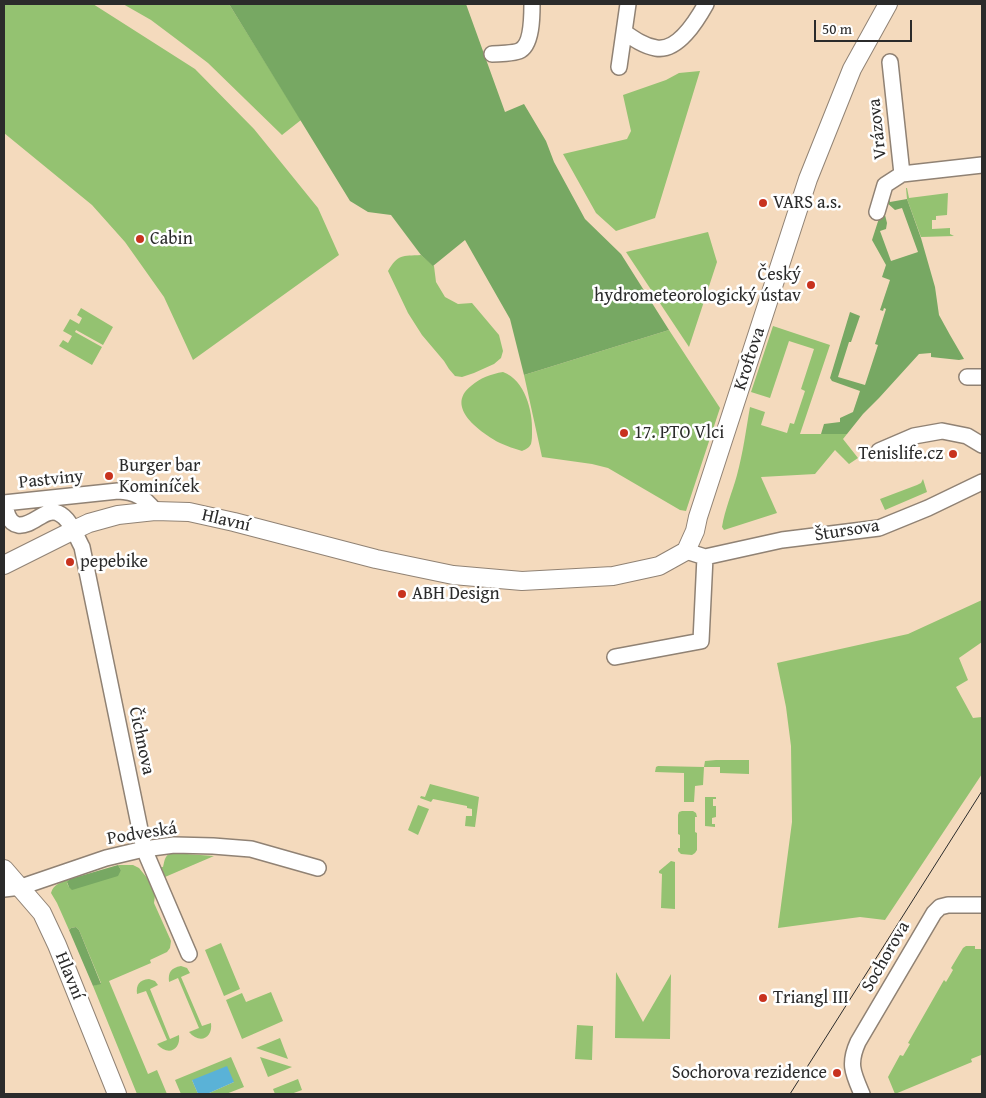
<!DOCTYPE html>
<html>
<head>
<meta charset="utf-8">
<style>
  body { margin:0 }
  #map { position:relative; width:986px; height:1098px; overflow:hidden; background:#f4dabd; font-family:"Gentium Book Plus",serif }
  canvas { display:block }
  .frame { position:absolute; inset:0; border:5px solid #2b2b2b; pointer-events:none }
  .scale { position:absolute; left:814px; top:20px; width:98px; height:22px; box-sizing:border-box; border:2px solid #2b2b2b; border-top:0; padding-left:6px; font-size:15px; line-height:18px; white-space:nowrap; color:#2b2b2b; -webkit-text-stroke:4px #fff; paint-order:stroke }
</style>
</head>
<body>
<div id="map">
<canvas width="986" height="1098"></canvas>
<div class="frame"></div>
<div class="scale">50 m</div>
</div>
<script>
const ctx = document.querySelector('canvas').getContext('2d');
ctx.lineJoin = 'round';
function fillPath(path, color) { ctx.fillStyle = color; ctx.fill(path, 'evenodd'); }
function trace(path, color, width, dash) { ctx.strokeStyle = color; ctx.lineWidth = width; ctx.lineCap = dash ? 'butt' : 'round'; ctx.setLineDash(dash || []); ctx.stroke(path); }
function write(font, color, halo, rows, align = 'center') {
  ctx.font = font + ' "Gentium Book Plus",serif'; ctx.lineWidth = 5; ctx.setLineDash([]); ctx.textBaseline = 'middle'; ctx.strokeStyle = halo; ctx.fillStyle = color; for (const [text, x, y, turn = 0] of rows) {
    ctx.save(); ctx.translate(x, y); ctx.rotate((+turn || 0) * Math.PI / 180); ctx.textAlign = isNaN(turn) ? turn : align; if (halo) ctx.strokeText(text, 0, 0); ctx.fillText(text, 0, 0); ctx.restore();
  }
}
fillPath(new Path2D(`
  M4,4H93L195,69L254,129L318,208L339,255L193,360L164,297L125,242L92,205L4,133Z
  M123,4H229L301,120L282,135L208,63L175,38L151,20Z
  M700,71L655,218L616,231L596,213L563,154L627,139L631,131L623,95L666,80L679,73Z
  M906,188H907L909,198L948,193L947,215L936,216V220H932V229L950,228V234L954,236L921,237L907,199Z
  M708,232L717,262L689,347L626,252Z
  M421,255L434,266L436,282L445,297L458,304L472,303L499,335L503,351L501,358L494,364L474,373L462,377L455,376L449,369L444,361L422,335L408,313L388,271C398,254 402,256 421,255Z
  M81,308L113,327L103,345L76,330L75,332L102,347L92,365L59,346L63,340L68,343L72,336L63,331L70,319L79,324L82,318L77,315Z
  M773,326L830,345L800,434H847L843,439L858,458L849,464L835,450L815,474L761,477L777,513L724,530L722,527C725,509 732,493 737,475C743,453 746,430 750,407L765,412L761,425L787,433L790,423L794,424L805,391L801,389L814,349L789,341L770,398L751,392Z
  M669,330L720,408L686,511L680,510L608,468L592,464L542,457L524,375Z
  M503,372C525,380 533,411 532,432C532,436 532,440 531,444C529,448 526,449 522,451C515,449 507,446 500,443C481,433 444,407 471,386C480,378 491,374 503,372Z
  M923,479L927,492L885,510L880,499L917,485L921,483Z
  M982,600V642L959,658L968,680L956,687L973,718L982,717V774L885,920L860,917L778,928L792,822L791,746L786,707L777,663L908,634Z
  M716,760H749V774L720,773V767H704L705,761Z
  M658,766L704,767L703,785L695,786L694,802H684V773L655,772L656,767Z
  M430,784L479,797L475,827L465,826L466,816H472V809L467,808V806L433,799L431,802L420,798L421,796L425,797Z
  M705,797H716V799H713V806H716V817L712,818V824H715V827L705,826Z
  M418,805L429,809L418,835L408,830Z
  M682,811H693L696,813L697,817H695V832L697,833V850L695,853L692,855L681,854L678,851V848H680V835L678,834V815L679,812Z
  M173,853L214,856L165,877L161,867H163C165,859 165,854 173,853Z
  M671,861L675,862V909L661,908L662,874L659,873V871Z
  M118,865H133L139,868L148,879L155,895L154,903L171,941L170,948L167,952L150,960L151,963L109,981L148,1074L157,1070L167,1094H137L93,986L101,983L79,930L76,927L71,928L69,930L57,903L51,893C53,884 62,882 70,879L67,883L69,887L121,870Z
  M221,943L240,989L224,996L205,950Z
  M966,946H975V949H982V1057L981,1055L971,1059L972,1062L895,1094L888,1077L900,1055L903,1056L910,1044L908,1043L944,980L946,982L953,970L951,968L963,948Z
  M181,966L187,968L190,973L181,977L202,1026L211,1023C213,1039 199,1044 189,1032L199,1028L178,978L169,982C168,972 171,968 181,966Z
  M616,972L643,1022L671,974L670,1039L615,1038Z
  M149,979L155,981L158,985L150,989L170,1039L179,1035C181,1051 167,1056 157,1044L167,1040L146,991L137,994C136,985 139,980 149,979Z
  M271,992L283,1021L242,1039L226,1000L242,993L246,1002Z
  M577,1025L593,1026L592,1060L575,1059Z
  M280,1038L288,1059L256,1048Z
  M231,1057L244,1087L226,1094H207L234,1082L192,1080L198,1094H181L175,1080Z
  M260,1057L292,1067L268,1077Z
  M298,1079L302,1090L291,1094H275L273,1089Z`), '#94c271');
fillPath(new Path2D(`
  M229,4H466L505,112L524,104L546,141L554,162L585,219L621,254L669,330L524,375L510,319L465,240L433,266L421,255L391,215L368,212L350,201Z
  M888,192L890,202L907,199L921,238L935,287L939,315L950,335L964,359L959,360L931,357V353L919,354L879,398L863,414L847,434H821L824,424L840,422V418L853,412L860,391L832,381L830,378L850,312L860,316L851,342H849L838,377L865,385L878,345L875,344L886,309L884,308L883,311L880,310L890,280L882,277L886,265L872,240L881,212L885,215L887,223L886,229L880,231L891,261L918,252L902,208L895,210L885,201Z
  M118,865L121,870L118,876L72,890L69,887L67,882L70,879Z
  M76,927L79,930L101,984L93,986L69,930L71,928Z`), '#77a863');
fillPath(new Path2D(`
  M227,1066L234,1082L207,1094H198L192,1080Z`), '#5ab2d7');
const minor = new Path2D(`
  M624,32C634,39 644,46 656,48C678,52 697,20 706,4
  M492,54C498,54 514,53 519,51C532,46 532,16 532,4
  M619,67L628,4
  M902,174L982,165
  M877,212L885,185L902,174L890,62
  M967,377H982
  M879,451L914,436L942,431L967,436L982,445
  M4,503L118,491C136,492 144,497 155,511
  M5,503C6,512 8,523 18,525C33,527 45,507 58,513C70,518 76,536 82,547L144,849L189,954
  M686,551L705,557L782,540L879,528L928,508L982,482
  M615,657L701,641L705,557
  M4,889L21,887L106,858L144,849L174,845L213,846L251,849L318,868
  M862,1094C853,1073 848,1064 858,1042L934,913L940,907L948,905H982`);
const tertiary = new Path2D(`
  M4,565L74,530L89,523L118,515L155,511L189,512L234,522L376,559L453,575L522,581L613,576L659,566L686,551L695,531L698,517L808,179L852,69L888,4
  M4,869L42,913L57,945L117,1094`);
trace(minor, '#908274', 18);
trace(tertiary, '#908274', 20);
trace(minor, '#fff', 15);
trace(tertiary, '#fff', 18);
trace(new Path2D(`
  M790,1094L982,791`), '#2b2b2b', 1);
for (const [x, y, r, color] of [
  [763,203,5,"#c8321e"],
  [140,239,5,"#c8321e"],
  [811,285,5,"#c8321e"],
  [624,433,5,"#c8321e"],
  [953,454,5,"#c8321e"],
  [109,476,5,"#c8321e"],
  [70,562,5,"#c8321e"],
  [402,594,5,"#c8321e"],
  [763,998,5,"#c8321e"],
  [837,1073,5,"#c8321e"]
]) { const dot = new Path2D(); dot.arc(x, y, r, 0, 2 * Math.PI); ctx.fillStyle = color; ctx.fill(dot); trace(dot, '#fff', 2); }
write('18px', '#2b2b2b', '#fff', [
  ["Vrázova",878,129,-96],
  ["Kroftova",750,359,-72],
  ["Pastviny",51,480,-6],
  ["Hlavní",226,521,13],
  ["Štursova",847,531,-9],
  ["Čichnova",141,741,78],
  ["Podveská",142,834,-9],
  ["Sochorova",886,957,-60],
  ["Hlavní",69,976,68]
]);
write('18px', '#2b2b2b', '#fff', [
  ["VARS a.s.",773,203],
  ["Cabin",150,239],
  ["Český",801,275,"right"],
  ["hydrometeorologický ústav",801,296,"right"],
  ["17. PTO Vlci",634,433],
  ["Tenislife.cz",943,454,"right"],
  ["Burger bar",119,466],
  ["Kominíček",119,487],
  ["pepebike",80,562],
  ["ABH Design",412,594],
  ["Triangl III",773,998],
  ["Sochorova rezidence",827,1073,"right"]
], 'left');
</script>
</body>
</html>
